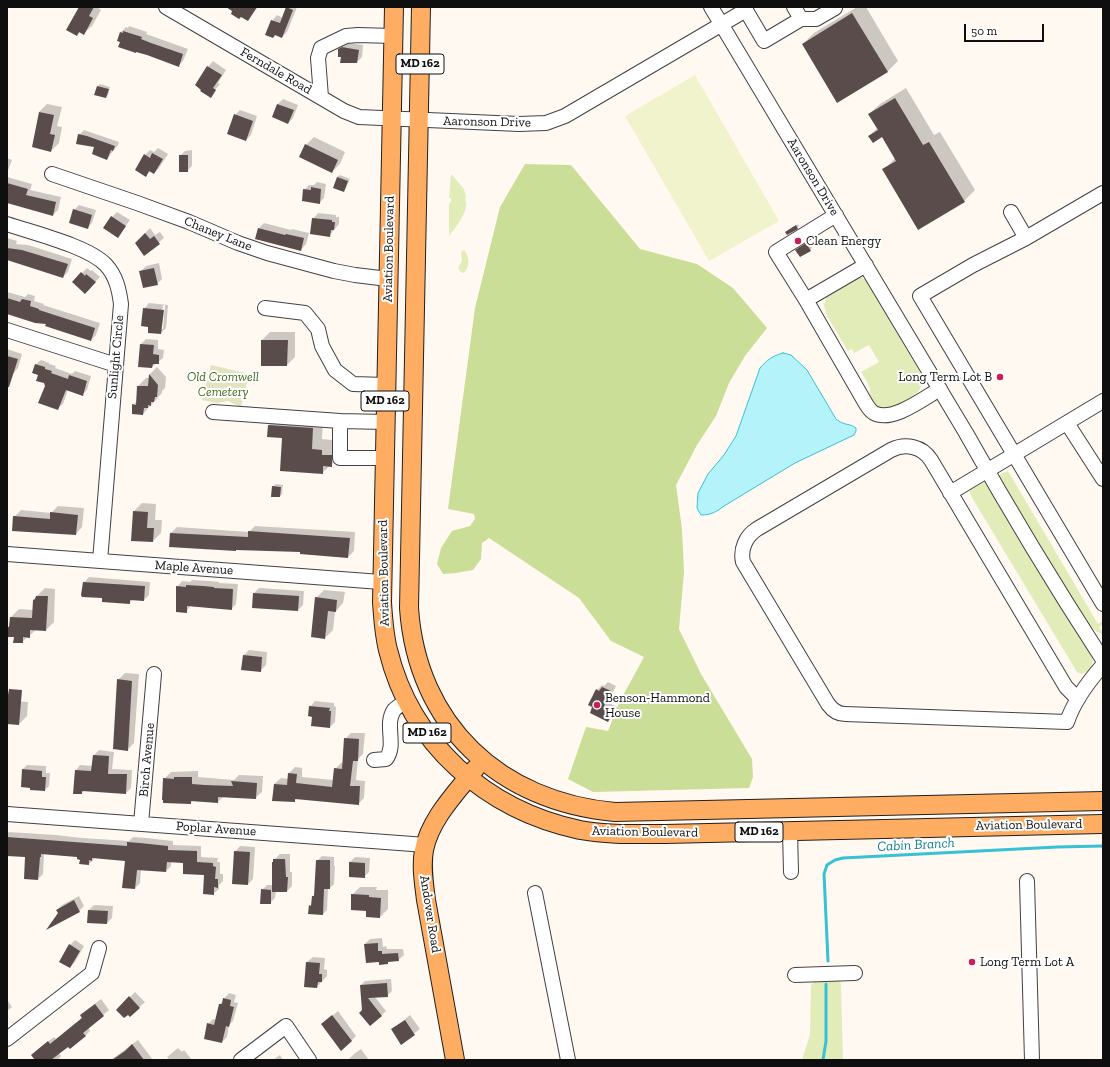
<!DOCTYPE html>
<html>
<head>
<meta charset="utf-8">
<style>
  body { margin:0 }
  #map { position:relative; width:1110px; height:1067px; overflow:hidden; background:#fff9f2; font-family:"Zilla Slab",serif }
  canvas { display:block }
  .frame { position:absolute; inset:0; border:8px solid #0f0f0f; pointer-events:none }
  .scale { position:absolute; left:964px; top:24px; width:80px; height:18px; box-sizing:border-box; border:2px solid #0f0f0f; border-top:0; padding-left:5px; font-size:12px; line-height:14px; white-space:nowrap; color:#0f0f0f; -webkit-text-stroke:3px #fff; paint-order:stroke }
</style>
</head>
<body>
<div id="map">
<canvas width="1110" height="1067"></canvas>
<div class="frame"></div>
<div class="scale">50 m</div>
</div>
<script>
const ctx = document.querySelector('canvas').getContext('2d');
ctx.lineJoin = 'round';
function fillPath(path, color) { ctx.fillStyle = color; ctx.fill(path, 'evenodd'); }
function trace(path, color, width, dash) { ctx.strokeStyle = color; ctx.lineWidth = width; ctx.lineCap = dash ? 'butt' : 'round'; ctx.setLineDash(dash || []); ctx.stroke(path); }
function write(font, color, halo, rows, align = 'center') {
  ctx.font = font + ' "Zilla Slab",serif'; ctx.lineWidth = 4; ctx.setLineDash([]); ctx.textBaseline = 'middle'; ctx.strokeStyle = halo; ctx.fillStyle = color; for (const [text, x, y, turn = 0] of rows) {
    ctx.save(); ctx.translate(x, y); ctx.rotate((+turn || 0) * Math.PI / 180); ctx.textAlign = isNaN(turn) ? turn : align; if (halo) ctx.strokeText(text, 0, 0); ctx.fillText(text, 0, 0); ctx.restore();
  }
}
fillPath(new Path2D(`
  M451,174L464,189L466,198H465C465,200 466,202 466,204C467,213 454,230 449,236V203L451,202V198H449Z
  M464,250C470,257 470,266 464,273L461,272L458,268L462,261L461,252Z
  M855,278H862L867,281L922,376C923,383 920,390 915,396C907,404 886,414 876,406C870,400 871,393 869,386C867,381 864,377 861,372L879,362L869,345L854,353L852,349L848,351L827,316L824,305L827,296L831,292Z
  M1008,471L1098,624L1103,621V624L1099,627L1103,634L1097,632L1087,623L999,477L1001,474Z
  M985,482L1090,652C1095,663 1093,671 1081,674L1077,672L971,496L970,493V490Z
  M840,981L841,985L843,1060H802L810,1034L811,985L814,982Z`), '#e2ecb8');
fillPath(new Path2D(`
  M525,164L571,165L640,249L697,264L733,288L767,328L745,356L729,383L716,416L697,445L676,485L682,529L684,572L679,629L701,674L752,759L753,777L749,788L593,792L568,779L586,727L608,731L620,701L644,657L611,641L579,598L489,538L482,543L481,559L473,570L456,573L443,574L437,564L441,548L452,531L470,526L475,519L474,514L448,509L475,308L500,207Z`), '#cade97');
fillPath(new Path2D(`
  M211,365L249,374L241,407L228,401L217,403L202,400Z`), '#e2e3c0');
fillPath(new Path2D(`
  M695,75L779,221L709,261L625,116Z`), '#f0f3cb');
const water = new Path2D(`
  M783,353L791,355L807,370L836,419C844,426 850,423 856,428V431L854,435L795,463L724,506C716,512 711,515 701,515L697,508L698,493L708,474L724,455L736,436L760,368C767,360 772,356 783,353Z`);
fillPath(water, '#b3f3f9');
trace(water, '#36c1d4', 1);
fillPath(new Path2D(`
  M80,7H97L101,10L92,26L84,33L80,32L77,35Z
  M236,7H258L248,20Z
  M288,7H297L287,32L282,37L272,21L277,15L283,18Z
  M857,7H866L898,61L887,72L803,44L814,33Z
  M129,26L147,32L146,34L188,49L183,61L178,66L118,40L121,32L126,27L128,28Z
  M348,43L363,45L362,57L357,62L342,56L339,50Z
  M213,61L226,70L218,83L220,84L210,96L208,67Z
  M100,84L110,87L108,95L106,97L98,86Z
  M906,88L934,135L940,132L975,190L964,201L884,170L895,158L882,136H870L877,128L869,114L880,104Z
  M283,99L298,105L293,118L288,123L273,117L278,104Z
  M47,104L62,107L57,126L62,127L59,143L51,151L39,112Z
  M240,110L257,116L251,135L246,140L235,115Z
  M84,130L119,142L118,145L107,159L96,146L79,135Z
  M314,137L345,152L340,164L332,172L306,145Z
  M158,148L168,154L159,168L154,173L151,171L146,175L145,155L150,150L154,152Z
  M192,150V166L187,171L180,156L185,151Z
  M7,158L12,160L7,173Z
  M340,175L350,179L346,188L344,191L337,177Z
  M7,177L32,184L30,190L61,197L58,210L53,215L7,202Z
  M317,182L326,184L324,198L319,203L304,190L309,185H314Z
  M79,205L96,210L92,223L87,228L74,210Z
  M117,212L130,220L118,236L112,217Z
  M318,213L336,215V217H339V224L329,236L313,219Z
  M264,223L291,230L292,229L309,233L306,244L301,250L259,228Z
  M798,224L799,226L797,228L786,232Z
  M150,228L155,235L160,232L164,238L145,254L136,243Z
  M7,238L17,241L16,244L28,245L72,259L68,272L63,277L7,259Z
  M809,242L812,248L810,250L799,248Z
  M159,263L162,279L157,284L141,271L146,266Z
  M87,268L91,271L92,270L100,277L90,287L73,282Z
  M7,292L25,297L28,294L35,296L34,301L44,304L43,305L100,323L96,335L91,340L47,323L7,313Z
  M149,303L168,305L166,328L161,333L149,326L144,309ZM163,305H165L163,329H161Z
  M270,332H295V357L287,365L262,340Z
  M146,339L158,340V349L164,350L163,358L152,367L141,344Z
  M7,349L22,354L18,368L13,374L7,372Z
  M41,360L49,363V364L56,366L55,368L72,374L75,371L91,376L87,390L82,394L68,390L63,404L58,408L39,374L36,364Z
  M157,367L166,377L165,388L162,391V393L143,414L133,405L137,401L138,386L146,378H150V374Z
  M280,415L323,418L322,439L332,440V444L342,445V455L322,473L269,425Z
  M276,484L283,485L282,494L280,496H272L273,486Z
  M142,503L156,504L155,520H162L161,533L153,541L134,511Z
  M58,506L84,508L82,527L76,534L14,517L21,510L51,513Z
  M255,526L355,532L354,551L348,557L301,551L238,549L236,550L170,546L171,533L177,527L249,532Z
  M89,577L150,582L149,595L144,600L134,599L129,603L103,597L83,584Z
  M192,580L209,581L219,582V583L238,584L236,604L231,609L191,605L186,612L177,587L182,581L190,582Z
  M45,588L55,589L54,622L46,630L37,629L22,642L15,636L8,627L11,625V617L19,609L33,610L37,596Z
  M259,588L304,591L303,605L298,610L253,607L254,593Z
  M324,590L345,592L343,603L335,612L333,630L325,638L316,598Z
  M249,650L267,652L266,665L261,670L244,655Z
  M125,673L139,674L134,743L127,750L118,680Z
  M608,682L616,686L609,700L612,702L611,704L617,707L613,716L608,721L597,690L602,685L604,686Z
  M13,701L28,702L27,716L19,724L7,723V706Z
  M315,701L334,703V706L336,707L335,722L330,727L313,716L310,707Z
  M351,733H365L363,754L358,759L356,780L365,781L364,798L358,804L297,798L294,801L274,784L281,778L289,779V773L295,767L302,768V777L333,780L335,769L341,763H344L345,739Z
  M99,750L114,752L112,769L132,770L131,788L126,793L85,790L82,793L76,770L80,765L93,766L94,755Z
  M27,765L46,766V773H50L49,786L45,790L23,769Z
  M7,768H8L7,781Z
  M198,771V777L234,780L239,775L263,776L262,792L255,798L223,797L218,802L193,801L190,803L164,779L171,772Z
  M9,832L56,835L82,838L129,841L133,837L146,838L173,841V845L201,846V857L218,858L217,862H220V874H223V881L219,885V889L213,894L205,874L184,862H171V866L166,871L141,869L140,883L135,888L126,860L94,857V859L89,864L78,856L44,853L43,874L38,879L26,856L7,853V834Z
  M240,846L255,847L253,879L248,884L235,852Z
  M280,854H290V872H292V886L287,891H276L275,898L270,903L262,890L267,885H273L274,860Z
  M322,856L334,857V866H335L334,884L330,888H328L327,910L323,914L310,906L313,903V896L316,893L317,861Z
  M355,857L370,858L369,872L364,877L350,862Z
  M360,887H377L376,890H388V909L380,917L367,910L352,895Z
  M79,896L84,906L79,911L57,910L62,905Z
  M94,905L113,906L112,918L107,923L89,910Z
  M382,938L383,947L386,946L387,949H403L404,955L398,960H390L387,963L380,961L367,962L365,944L370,939Z
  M75,940L84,946L75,962L70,967V945Z
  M313,957L325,958L324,969L327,970V976L317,987L305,986L307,962Z
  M391,979L392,991L387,996L375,997L386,1011L382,1015L363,1010L361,985L365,981Z
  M135,992L145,1002L130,1016L128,1014L117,1010Z
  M229,993L236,995L234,1002L238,1003L233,1021L229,1025L227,1037L222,1042L208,1024L213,1019L216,1020L220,1004Z
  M101,999L109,1010L88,1027L90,1031L85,1036L59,1053L61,1056L58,1060H35L32,1055L37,1050L54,1037L56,1039L83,1017L87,1010Z
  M7,1000L12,1007L7,1011Z
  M338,1011L356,1036L351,1041L322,1024Z
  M410,1015L420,1029L401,1043L392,1030Z
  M138,1040L153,1060H111L131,1045Z
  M178,1048L182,1052L184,1050L192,1060H170L167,1057Z
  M361,1049L369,1060H350L349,1059L354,1054Z
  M280,1055L283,1060H273Z`), '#0003');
trace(new Path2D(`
  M828,961L824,874L827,865L835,860L843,858L1057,847L1103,846
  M823,1060L826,1041V984`), '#36c1d4', 3);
fillPath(new Path2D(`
  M79,7H94L89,16L93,18L84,35L79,32L77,36L66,30Z
  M226,7H257L248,21L241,17L239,19L231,14L232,11Z
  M286,7L293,10L282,38L275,35L273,38L265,35L271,20L280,23Z
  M852,13L888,72L837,103L802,44Z
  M123,31L142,37L141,39L151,43L183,54L179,67L147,55L136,52V53L118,47L120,42L117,41L120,32L123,33Z
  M342,47L359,50L357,63H340L341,57H338V49Z
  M207,66L222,75L213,88L216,90L211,98L200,91L201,90L195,85Z
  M97,86L109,89L106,98L94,95Z
  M895,98L923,145L929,142L965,202L918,230L882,169L896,161L882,137L873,143L868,136L878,130L868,114Z
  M277,104L294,110L288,124L272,117Z
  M39,112L54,115L50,134L55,135L51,152L32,147Z
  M234,114L253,121L246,141L227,134Z
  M78,134L87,136L115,146L113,151L111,150L107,160L92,154L94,147L76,144Z
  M305,144L338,160L332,173L299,157Z
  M152,153L163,159L154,174L149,171L146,177L135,170L144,154L150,158Z
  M179,155H188V172H179Z
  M337,177L348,181L344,192L333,188Z
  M7,183L28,189L26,195L56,202L53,216L7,203Z
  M311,187L321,189L320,204L302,201L303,189L311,190Z
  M73,209L92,215L88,229L69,223Z
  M111,216L126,226L118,238L103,228Z
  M312,218L332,220V222H335L334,230H331L330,237L310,234Z
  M796,225L798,229L787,235L785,232Z
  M258,228L285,235L286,234L304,238L301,251L255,239Z
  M145,233L150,239L154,236L160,244L144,256L135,243Z
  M806,243L811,251L800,257L795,250Z
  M7,248L22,250L68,264L63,278L7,260Z
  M154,268L158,285L143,288L139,271Z
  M81,272L85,276L86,274L96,282L85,294L72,282Z
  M7,298L20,302L22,299L31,301L30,306L39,309V310L95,328L91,341L45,326L46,324L35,323L7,314Z
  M143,308L164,310L161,334L148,333V327L141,326Z
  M261,340H288L287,366H261Z
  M140,344L154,345L153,354L159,355V364H153L152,368L138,367Z
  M7,356L18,359L9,387H7Z
  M35,364L45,367V369L52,371L51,373L68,379L69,375L87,381L83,396L66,390L58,410L38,403L45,386L44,383L36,381L38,375L32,373Z
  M149,374L158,385L157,397H155L154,402H151V406L148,405V408H144L143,415L132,414V404L136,405L137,386H148Z
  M268,425L313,428L312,449L322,450V455H332V467L323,466V474L280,471L282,438L267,437Z
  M272,486L281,487L280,497H271Z
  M133,511L148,512L147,528H154L153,542L131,541Z
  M50,512L78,515L76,535L12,531L13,516L50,519Z
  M248,531L350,538L348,558L300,554V552L236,550V551L169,547L170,533L248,537Z
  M83,582L145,586L144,601L130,600V604L102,602V598L82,597L81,595Z
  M186,585L203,586L214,587V588L233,589L232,610L187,606V613L176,612V586L186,587Z
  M253,593L299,596L298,611L252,608Z
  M36,596H48L46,631L30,630V638L23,637V643H13L14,637H7L8,627H9L10,617L32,618L33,600L35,599Z
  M315,597L337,600L336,612L328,611L325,639L311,637Z
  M243,655L262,657L261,672L241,670Z
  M117,679L132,681L128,751L113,749Z
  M602,687L611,691L604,706L607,707L606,709L613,712L608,722L590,713L592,707L588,705L596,689L599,691Z
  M9,689L22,690L19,725L7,724V701Z
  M309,706L330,708L329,711H331L330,728L311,726L312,717L308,716Z
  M344,738L359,739L358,761H353L350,786H360L359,805L295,799V802L272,801L274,784L287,785L288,773L297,774L296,783L332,787L334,768L342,769Z
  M93,755L109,756L108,774H127L126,794L82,791V794H73L75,770L91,771Z
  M22,769L42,771V777H46L45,791L30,790V788L21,787Z
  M174,777H192V784L205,785L233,786L231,781L257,783L256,799L218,797V803L191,801V804L163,803V800H162L163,778L174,779Z
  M7,837L127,846V842L140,843L168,846V850L197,851V862L213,863V866L216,867L215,879H218V888L214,887V895L203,894L204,875L183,874V863L167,862L166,872L137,870L135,889L122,888L125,861L92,858V861L89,860V865L79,864L80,860L77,859V857L41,854V857H40L38,880L24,879L25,857L7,856Z
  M234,851L250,852L248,885L232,884Z
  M273,859H285L286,877H288L287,892H272V862H273Z
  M316,860H330V889H324L323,915L308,914L309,905L311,906L312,896H314Z
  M349,862L365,863V878L349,877Z
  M261,889L271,890V904H260Z
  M351,894L369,895V897L381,898L380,918L366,917V911L351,910Z
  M74,900L80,912L46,930L58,913L56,910Z
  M88,910L108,911L107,924L87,923Z
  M378,943V951H382V954L398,953L399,961L388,962V964L379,965V962L366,963L364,944Z
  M69,944L80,951L70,968L59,962Z
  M306,962L320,963L319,974H322V982H318L317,988L304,987Z
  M387,983L388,997L368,998L382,1016L370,1026L359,1013L362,1010L360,985Z
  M129,996L140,1008L130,1017L128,1015L124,1018L116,1010Z
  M223,998L231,1000L230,1006L234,1007L229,1027L226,1026L222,1043L204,1039L207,1023L214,1025L219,1004H222Z
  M95,1004L104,1016L83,1033L86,1036L70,1049L68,1047L51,1060H35L31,1055L48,1041L50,1044L82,1018L80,1015Z
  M332,1015L352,1041L341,1051L321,1024Z
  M405,1020L415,1035L401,1045L391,1029Z
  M132,1044L144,1060H112L125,1051Z`), '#594c4b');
const minor = new Path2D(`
  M166,7L344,111L359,117L519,124L546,123L565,116L746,10
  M711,7L966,433C1009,510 1055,586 1103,660
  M744,7L764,41L801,19L794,7
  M801,19H816L835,8
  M321,97L318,58L321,48L346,36L358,35L393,36
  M52,174L137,203L189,222L238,243L267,253L334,271L355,275L388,279
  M1103,193L1026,238L973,265L920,296L1103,604
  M1011,212L1026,238
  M836,215L776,252L806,300L866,404C868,407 870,411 874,413C892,423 924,398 940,389
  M7,224C33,233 88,246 106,265C116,276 119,289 121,304L100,561
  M806,300L866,265
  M265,308L305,313L318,329L322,346L335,370L353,384L386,385
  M7,330L116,365
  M213,412L340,421
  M1067,423L1103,479
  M384,458H340V421L385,422
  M950,493L1103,401
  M7,554L381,582
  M1078,699L1066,687L931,460C922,446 905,443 891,450L757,529C746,536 740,549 743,562L828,704C833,711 838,714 845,714L1067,722C1074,701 1088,682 1103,665
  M374,760L386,759C397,745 384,725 394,710C397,707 403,703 407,700
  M7,814L426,845
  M141,824L154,674
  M790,831L791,872
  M1027,881L1032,1060
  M535,893L568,1060
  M795,975L855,973
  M7,1039L92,973L99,948
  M241,1060L286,1026L309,1060`);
const major = new Path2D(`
  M394,7L382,602C383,618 384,634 388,650C411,744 486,810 580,830C608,835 636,834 665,834L1103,824
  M421,7L409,608C417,725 500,802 615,812L1103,801
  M455,1060L426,900C424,883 421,867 424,850C430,819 456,793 475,769`);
trace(minor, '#424242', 16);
trace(major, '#202020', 20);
trace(minor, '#fff', 14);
trace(major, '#ffad62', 18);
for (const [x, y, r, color] of [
  [798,241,4,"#c81f56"],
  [1000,377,4,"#c81f56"],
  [597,705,4,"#c81f56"],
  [972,962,4,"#c81f56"]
]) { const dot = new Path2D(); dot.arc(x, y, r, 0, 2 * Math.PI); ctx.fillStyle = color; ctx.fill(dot); trace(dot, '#fff', 1.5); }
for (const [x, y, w] of [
  [420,64,48],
  [385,401,48],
  [427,733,48],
  [759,832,48]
]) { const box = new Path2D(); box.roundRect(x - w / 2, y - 10, w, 20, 3); ctx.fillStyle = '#fff'; ctx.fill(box); trace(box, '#0f0f0f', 1); }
write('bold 12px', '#0f0f0f', null, [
  ["MD 162",420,64],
  ["MD 162",385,401],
  ["MD 162",427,733],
  ["MD 162",759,832]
]);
write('13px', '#0f0f0f', '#fff', [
  ["Ferndale Road",276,71,30],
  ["Aaronson Drive",487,122,1],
  ["Aaronson Drive",813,177,59],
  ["Chaney Lane",218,234,22],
  ["Aviation Boulevard",389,249,-89],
  ["Sunlight Circle",116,357,-85],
  ["Maple Avenue",194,568,4],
  ["Aviation Boulevard",384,573,-91],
  ["Birch Avenue",147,760,-85],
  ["Aviation Boulevard",1029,825,-1],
  ["Poplar Avenue",216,829,4],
  ["Aviation Boulevard",645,832,1],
  ["Andover Road",430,914,81]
]);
write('13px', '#0f0f0f', '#fff', [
  ["Clean Energy",806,241],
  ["Long Term Lot B",992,377,"right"],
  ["Benson-Hammond",605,698],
  ["House",605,713],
  ["Long Term Lot A",980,962]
], 'left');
write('italic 13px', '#426b1b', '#fff', [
  ["Old Cromwell",223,377],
  ["Cemetery",223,392]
]);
write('italic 14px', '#117e92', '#fff', [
  ["Cabin Branch",916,845,-3]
]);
</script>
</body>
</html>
